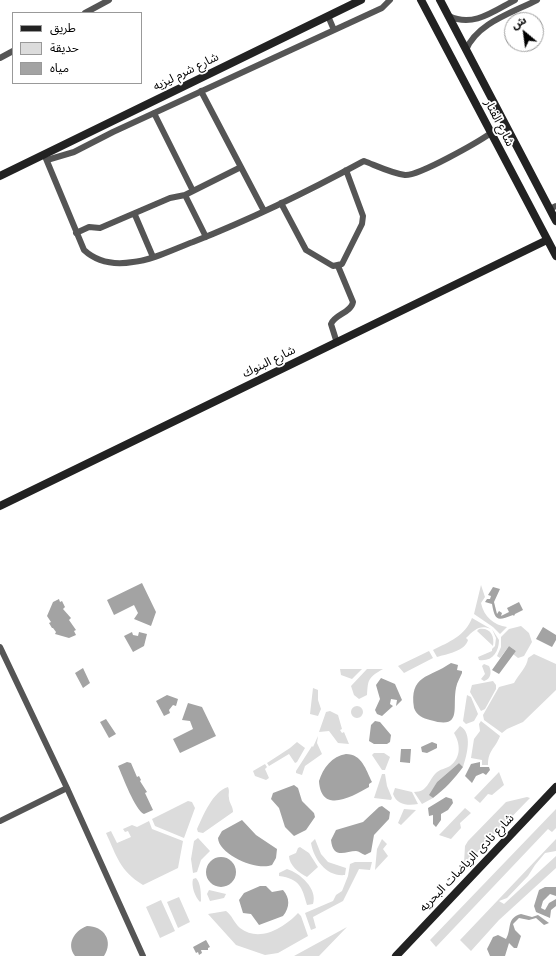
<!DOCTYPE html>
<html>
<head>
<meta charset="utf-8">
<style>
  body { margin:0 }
  #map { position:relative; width:556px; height:956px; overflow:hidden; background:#fff; font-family:Arial,"Noto Sans Arabic",sans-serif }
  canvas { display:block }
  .legend { position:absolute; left:12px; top:12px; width:130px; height:72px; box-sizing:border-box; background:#fff; border:1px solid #999; margin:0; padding:5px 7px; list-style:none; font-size:12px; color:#000 }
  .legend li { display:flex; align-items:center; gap:8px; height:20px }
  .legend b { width:20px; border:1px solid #999 }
  .north { position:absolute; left:504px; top:12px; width:40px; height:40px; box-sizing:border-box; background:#fff; border:1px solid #999; border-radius:50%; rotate:331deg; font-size:11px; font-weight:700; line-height:16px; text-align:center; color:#000 }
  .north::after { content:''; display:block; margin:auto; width:14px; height:18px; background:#000; clip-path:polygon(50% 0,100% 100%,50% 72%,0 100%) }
</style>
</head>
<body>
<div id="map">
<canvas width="556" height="956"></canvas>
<ul class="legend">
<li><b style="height:5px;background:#222"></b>طريق</li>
<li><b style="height:11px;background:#dcdcdc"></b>حديقة</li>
<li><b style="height:11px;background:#a3a3a3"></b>مياه</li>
</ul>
<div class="north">ش</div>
</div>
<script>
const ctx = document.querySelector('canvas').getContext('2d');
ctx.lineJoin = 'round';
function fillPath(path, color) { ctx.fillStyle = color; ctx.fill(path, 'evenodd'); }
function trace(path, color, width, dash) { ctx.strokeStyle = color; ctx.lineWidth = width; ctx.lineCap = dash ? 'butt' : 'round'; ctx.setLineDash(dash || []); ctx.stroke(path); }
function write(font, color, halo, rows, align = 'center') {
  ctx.font = font + ' Arial,"Noto Sans Arabic",sans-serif'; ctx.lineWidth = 3.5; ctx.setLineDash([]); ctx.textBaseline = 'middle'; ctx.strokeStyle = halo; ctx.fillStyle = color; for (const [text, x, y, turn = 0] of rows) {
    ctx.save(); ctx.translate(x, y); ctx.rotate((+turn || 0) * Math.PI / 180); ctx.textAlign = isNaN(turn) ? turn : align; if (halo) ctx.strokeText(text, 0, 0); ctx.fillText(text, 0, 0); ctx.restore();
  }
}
fillPath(new Path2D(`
  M481,585L485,597L481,603C484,617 494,625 507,627L500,634L493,627L474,614Z
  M472,618L491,629C480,624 474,630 466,638L468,640C465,651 447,654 437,657L433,650C449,642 465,636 472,618Z
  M521,626L529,633L532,642L524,656L518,658L513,654L516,651L509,646L500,658L497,656L501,647V637L509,629Z
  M479,629C490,627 495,636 493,646L477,631Z
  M492,629L499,640C499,652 492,662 479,660L478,657L492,651V649L495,646L496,638Z
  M429,651L433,658L404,673L398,666Z
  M534,654L556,664V690L523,722L507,729L502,733L484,720L483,715L499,687L514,683C519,674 527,667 528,658Z
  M484,664L489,666C492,672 491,679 484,681L481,679L485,674L482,666Z
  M340,669H362L352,679L341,675Z
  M367,669H383C368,678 368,679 367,695L359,699L354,695L351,686Z
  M493,681L496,685V689L485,709L481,711L470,692L472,685Z
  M313,688L318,690V700L321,709L318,716L310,714Z
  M467,695L471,697L478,714L474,721L466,724L463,721Z
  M351 712a6 6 0 1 1 12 0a6 6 0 1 1-12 0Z
  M330,711L338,715L342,729L340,730L342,733L344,732L349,744L338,743L329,731L319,732L326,712Z
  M481,721L500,736C495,749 488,750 488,765H482V760L471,758L474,739L480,731L479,724Z
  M460,726C473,733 467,755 463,767L459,763L437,782L430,795L433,798L422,804L414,792C428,792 428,781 436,773C440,769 445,769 450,766C462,757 460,743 454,733Z
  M318,736L317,743L322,754L305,766L302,775L296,773V771L312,746L313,747Z
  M297,742L305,748L297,762L295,763L289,754L269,766L267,763L290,748Z
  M374,753H384L390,757L385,770H382L372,755Z
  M265,764L267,767L265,769L269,778L266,780L255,776L253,771Z
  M499,772L504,785L492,795L488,794L480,803L474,798Z
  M382,774H385L387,786L392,798L391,800L374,798Z
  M228,787C230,792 228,793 229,798C229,803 233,806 233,812L203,833L198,832L197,829C203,816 213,791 228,787Z
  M395,788L412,792L418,804C408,806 397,805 393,794Z
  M527,797L530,798L466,864L464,863L465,846L468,841L506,802Z
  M188,801L192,802L195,808L184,838L155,826L152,819Z
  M465,808L471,813L460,823L461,828L451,839L439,835Z
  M404,809L416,810L401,825L398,823Z
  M556,809V828L552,832L548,829L436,947L430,940Z
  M149,821L152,829L183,841L178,868L143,885C120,871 117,857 106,833L111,831L117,843L131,837L128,831L125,832L123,829L132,825L137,827Z
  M198,838L210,851L201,860L197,872L193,873L191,859L194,841Z
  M315,839L321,854L328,862L346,868L345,875C327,877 314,860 311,843Z
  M382,839L387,844L383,849L388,856L375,870L377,849Z
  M556,839V851L545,853L535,865L528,876L507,898L499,901L504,904L556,856V868L499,920L471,951L460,940Z
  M300,847L309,853L318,867L307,877C299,873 289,865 289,856L296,853L298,848Z
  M355,862H372L370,870L359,869L343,901L313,917L316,928L311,930L305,913L333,901L336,895L342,891L348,876L350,864Z
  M287,869C300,873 318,889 313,904L307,905C302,887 300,879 279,876V873Z
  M196,878C201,883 201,894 201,901L200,902C195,897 191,886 193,879Z
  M209,890L226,894L224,898L210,901L207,894Z
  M179,897L190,922L178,928L167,902Z
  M161,900L175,931L160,938L146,907Z
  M226,911C232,915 234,923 240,928C259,943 284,928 298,913L301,916L308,936L278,953L265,955L236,945L208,914Z
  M347,927L319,956H294Z`), '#dcdcdc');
fillPath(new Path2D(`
  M142,583L156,612L151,626L134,619L138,613L134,605L114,615L107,600Z
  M493,587L500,589L494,602L497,614L499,611L502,613L501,616L509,612L507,608L519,602L523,610L515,614L514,616L513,615C497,621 495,621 492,604L485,602L487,599H490L491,596L488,595Z
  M59,599L60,602L62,601L65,607L63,609L71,618L69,620L76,630L74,631L76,635L69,638L55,634L56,632L53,628H52L49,623L51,622L47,616L53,602Z
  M543,627L556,635V640L552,647L536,639Z
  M132,632L133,635L138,636L139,632L147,634L144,646L133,652L124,636Z
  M509,646L516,651L499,674L492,670Z
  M451,663L458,665L457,670L462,671V673C460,678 457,682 456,688C452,708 463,730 430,720C423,718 417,716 414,708C409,675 429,678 451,663Z
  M83,668L90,683L83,688L75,673Z
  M381,678L395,684L402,700L396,706L397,700L391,699L390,704L393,706L382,716L377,714L375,710L380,699L376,685Z
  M167,695L178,699L176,706L173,705L169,710L170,713L164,716L156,701Z
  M188,703L202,707L216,736L180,753L173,739L193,729L190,721L182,720Z
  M106,719L116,734L109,738L100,722Z
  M375,721L380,722L391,735L390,742L387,744H374L369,741L371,725Z
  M432,742L437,744V748L427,753L422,752L421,747Z
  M401,749H411L410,763L400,762Z
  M346,754C362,754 366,770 372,782L369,784V787C353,796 321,815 319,781C323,768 332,756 346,754Z
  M127,762L131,763L137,777L139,776L141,780L140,781L147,792L145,793L153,810L144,814C135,810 123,777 118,766Z
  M480,762V767H489L490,770L486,775L483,773L476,776L472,783L465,776L471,764Z
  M459,763L463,767C454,779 445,789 433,798L429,795L437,782Z
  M294,785L298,788L302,801L314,813L315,817L306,830L294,836L285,827L279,808L271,799L273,793Z
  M446,797L452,799L453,803L448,810L441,814V820L436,827L433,824V815L429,816L428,808Z
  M382,806L390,812L389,819L374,835L371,852L365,855C362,854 359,851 356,851C346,851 333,860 331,840L336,830L363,822L379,807Z
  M242,820L256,835L277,849L276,858L272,865C257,871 219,855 218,838L222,831Z
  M206 872a15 15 0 1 1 30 0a15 15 0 1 1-30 0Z
  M260,886H266L272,892L283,890C290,898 290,907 283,916L259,925L251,914L243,913L239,900L244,893Z
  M545,887H556V896L550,894L543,901L541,908L545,910L549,903L556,899V906L551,910L550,918L536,912L534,906L539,890Z
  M521,914L532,917L538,915L549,923L544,925L536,918L529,920L519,918L513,924L515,930L521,936L517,948H514L509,943L505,956H490L487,949L493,937L498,935L506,939C512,929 506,918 521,914Z
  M87,926C104,926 114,941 104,956H75C66,944 74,931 87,926Z
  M206,940L210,947L208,948V950H201L202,953L199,955L198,952L196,953L193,947Z`), '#a3a3a3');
trace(new Path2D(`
  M85,13L109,0
  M328,16L334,30
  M449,16C473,28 494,11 515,0
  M466,50C477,23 512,13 537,0
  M0,58L13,51
  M201,91L264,211
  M154,113L193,191
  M44,154L84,250C97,262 115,265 133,262C153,260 174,249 193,242C251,219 307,192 362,162L364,161C377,166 391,173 405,175C419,176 478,142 491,133
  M47,160L74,152L113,132L382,8L390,0
  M185,195L206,237
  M281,203L306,250L333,266L342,264L362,224L363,216L346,170
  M550,209L556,206
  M135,215L153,257
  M76,233L89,227L100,228L170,198L185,195L241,167
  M337,343L331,324C335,314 351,313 353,302L338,266
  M0,647L67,788L143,956
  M0,821L67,788`), '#555', 6);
trace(new Path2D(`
  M421,0L556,256
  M440,0L556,221
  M0,176L361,0
  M0,506L547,240
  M396,956L556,787`), '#222', 8);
write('12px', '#000', '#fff', [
  ["شارع شرم ليزيه",186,72,-26],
  ["شارع الفنار",499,123,63],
  ["شارع البنوك",269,362,-26],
  ["شارع نادى الرياضات البحريه",467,863,-46]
]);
</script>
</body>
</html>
